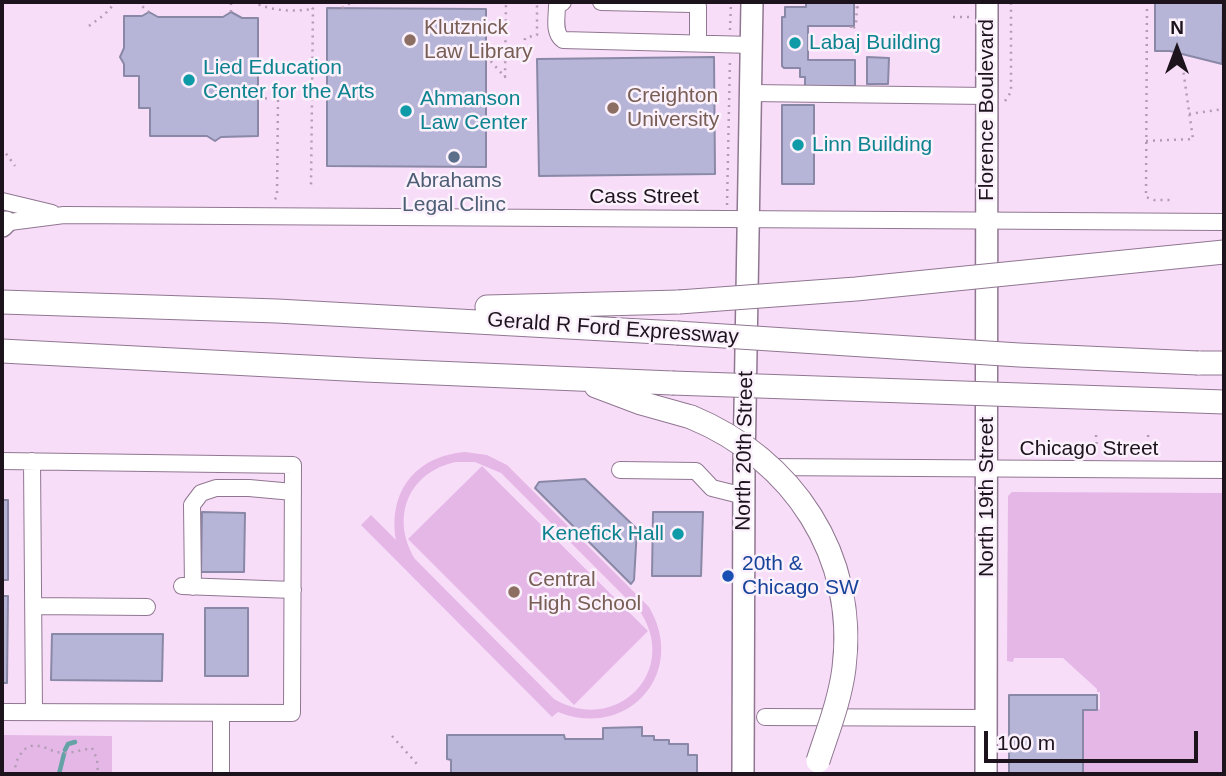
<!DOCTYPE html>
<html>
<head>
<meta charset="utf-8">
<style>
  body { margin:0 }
  #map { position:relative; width:1226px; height:776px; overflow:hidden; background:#f8ddf9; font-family:Helvetica,sans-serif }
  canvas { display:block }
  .frame { position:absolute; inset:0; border:4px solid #1d131d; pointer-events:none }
  .north { position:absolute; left:1142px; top:14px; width:70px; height:70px; -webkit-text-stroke:5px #fbf1fc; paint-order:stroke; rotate:0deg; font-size:19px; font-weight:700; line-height:28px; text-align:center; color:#1d131d }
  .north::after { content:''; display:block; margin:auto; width:24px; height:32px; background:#1d131d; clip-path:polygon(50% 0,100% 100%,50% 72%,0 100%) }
  .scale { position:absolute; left:984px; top:731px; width:214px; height:32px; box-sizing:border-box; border:4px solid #1d131d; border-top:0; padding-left:9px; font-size:21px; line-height:24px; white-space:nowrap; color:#1d131d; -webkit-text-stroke:5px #fbf1fc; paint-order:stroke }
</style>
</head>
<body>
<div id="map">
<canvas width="1226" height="776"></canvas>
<div class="frame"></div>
<div class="north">N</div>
<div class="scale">100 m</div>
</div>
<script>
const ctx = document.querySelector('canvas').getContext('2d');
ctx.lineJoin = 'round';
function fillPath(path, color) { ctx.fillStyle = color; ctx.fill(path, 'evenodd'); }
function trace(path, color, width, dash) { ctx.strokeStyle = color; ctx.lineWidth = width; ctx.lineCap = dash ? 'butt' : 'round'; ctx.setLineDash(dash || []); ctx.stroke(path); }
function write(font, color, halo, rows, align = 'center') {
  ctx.font = font + ' Helvetica,sans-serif'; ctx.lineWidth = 5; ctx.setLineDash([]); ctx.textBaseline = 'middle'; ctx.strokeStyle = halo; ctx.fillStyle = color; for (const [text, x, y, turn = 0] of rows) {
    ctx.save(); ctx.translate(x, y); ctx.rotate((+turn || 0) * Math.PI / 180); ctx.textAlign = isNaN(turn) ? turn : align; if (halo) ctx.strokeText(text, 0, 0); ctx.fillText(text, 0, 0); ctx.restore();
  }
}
fillPath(new Path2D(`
  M465,452L487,455L507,465L649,607C688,673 628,740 558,712L552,717L361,525L371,515L396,540C388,491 416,456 465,452ZM456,462H475L501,473L641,613C679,673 615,735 554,699L415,559C390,518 408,472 456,462Z
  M482,466L648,631L574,705L408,539Z
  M1012,492L1224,493V774H1083V710L1100,709V692H1097V689L1063,658H1014L1013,662L1007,661L1008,496Z
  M2,735L112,736V774H2Z`), '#e4b7e6');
trace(new Path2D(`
  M65,750L68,744L75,742
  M59,774L64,754`), '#65a2a6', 4.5);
const building = new Path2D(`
  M806,2H854V26H808V60H855V86H805V77H800V68H784L782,66V17H785V7H806Z
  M1155,2H1223L1222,64L1170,51H1155Z
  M327,8L486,9V167L327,166Z
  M149,12L158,17H223L231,12L242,18H258V136L221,137L215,141L207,136H150V108H139V76H124V64L120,57L124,48V16H142Z
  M714,57L715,174L539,176L537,59Z
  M867,57L889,58L888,84H867Z
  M782,105H814V184H782Z
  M585,479L637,529L634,580L631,584L535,488L539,482Z
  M2,500H8V580H2Z
  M202,512L245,513L244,572H201Z
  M653,512H703L701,576H652Z
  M2,596H8L7,683H2Z
  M205,608H248V676H205Z
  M52,634H163L162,681L51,680Z
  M1009,695H1097V710H1083V774H1009Z
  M642,727V736H654V740H669V744H688V755H697V774H451V760L447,759V735H564L565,739H603V728Z`);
fillPath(building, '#b7b5d7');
trace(building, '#8a88a7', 2);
const minor = new Path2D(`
  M563,2L557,6C557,17 553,33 563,40L752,45
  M601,2L691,4L698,7V43
  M751,93L987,96
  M2,201L52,213
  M2,223L64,215L1224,222
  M2,461L293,465L292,713L2,712
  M32,461L34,712
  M765,467L1224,470
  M620,470L696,471L712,488L744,496
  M182,586L293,590
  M193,587L192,505L201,493L216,488H249L293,492
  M34,606L147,607
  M221,713V774
  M765,717L987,718`);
const major = new Path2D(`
  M2,226L6,222
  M743,774L744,467L752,2
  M986,774L987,2`);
const highway = new Path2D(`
  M2,302L277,311L677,333
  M487,307L679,302
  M2,351L365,370L672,383
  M1198,363H1224
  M596,386L641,403L691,417`);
trace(minor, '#907791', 18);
trace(major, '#907791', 24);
trace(highway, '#907791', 25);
trace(new Path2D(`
  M137,2L149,12
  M252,2C272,11 292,12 313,9
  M308,2L313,9L311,186
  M1147,2L1146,197L1154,200H1171
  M342,8L352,2
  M857,8L862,2
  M231,12V2
  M953,17H970
  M89,26L104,15L116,2
  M851,26V30L856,26L857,2
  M730,30L731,2
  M506,50H524L525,38L537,35V2
  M486,56L505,77L506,2
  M258,98L278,99L277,196L274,201
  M1005,101L1011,92V2
  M1189,114L1224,109
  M1146,141L1193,139L1181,55
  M2,148L15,166
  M727,205L730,58
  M1096,435L1097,450
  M1148,435L1149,451
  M392,736L417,764
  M17,774L15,764L23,750L31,746H41L56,752L68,753L92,748L97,759L98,774`), '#b29cb3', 2.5, [2, 5]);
trace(minor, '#fff', 16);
trace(major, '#fff', 21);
trace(highway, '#fff', 23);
const highwayBridge = new Path2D(`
  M679,302L856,289L1224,252
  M677,333L1019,355L1198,363
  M672,383L1224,402
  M691,417C793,459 858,556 844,668C840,700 828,730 818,761`);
trace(highwayBridge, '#907791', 25, []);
trace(highwayBridge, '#fff', 23);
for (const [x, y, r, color] of [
  [410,40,7,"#8d6e63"],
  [795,43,7,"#0f9aa8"],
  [189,80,7,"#0f9aa8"],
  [613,108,7,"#8d6e63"],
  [406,111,7,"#0f9aa8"],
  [798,145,7,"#0f9aa8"],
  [454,157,7,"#5c6f8a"],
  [678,534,7,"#0f9aa8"],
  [728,576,7,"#1a4fb4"],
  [514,592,7,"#8d6e63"]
]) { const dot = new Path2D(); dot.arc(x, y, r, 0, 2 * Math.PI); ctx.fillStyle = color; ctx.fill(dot); trace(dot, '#fbf1fc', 2.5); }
write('21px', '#785e54', '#fbf1fc', [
  ["Klutznick",424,28],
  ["Law Library",424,52],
  ["Creighton",627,96],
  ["University",627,120],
  ["Central",528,580],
  ["High School",528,604]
], 'left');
write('21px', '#0d838f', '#fbf1fc', [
  ["Labaj Building",809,43],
  ["Lied Education",203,68],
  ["Center for the Arts",203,92],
  ["Ahmanson",420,99],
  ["Law Center",420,123],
  ["Linn Building",812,145],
  ["Kenefick Hall",664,534,"right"]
], 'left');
write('21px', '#1d131d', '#fbf1fc', [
  ["Florence Boulevard",987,110,-90],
  ["Cass Street",644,197],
  ["Gerald R Ford Expressway",613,329,4],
  ["Chicago Street",1089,449],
  ["North 20th Street",745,451,-89],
  ["North 19th Street",987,497,-90]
]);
write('21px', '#4e5e75', '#fbf1fc', [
  ["Abrahams",454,181],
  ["Legal Clinc",454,205]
]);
write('21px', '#164399', '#fbf1fc', [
  ["20th &",742,564],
  ["Chicago SW",742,588]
], 'left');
</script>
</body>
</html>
